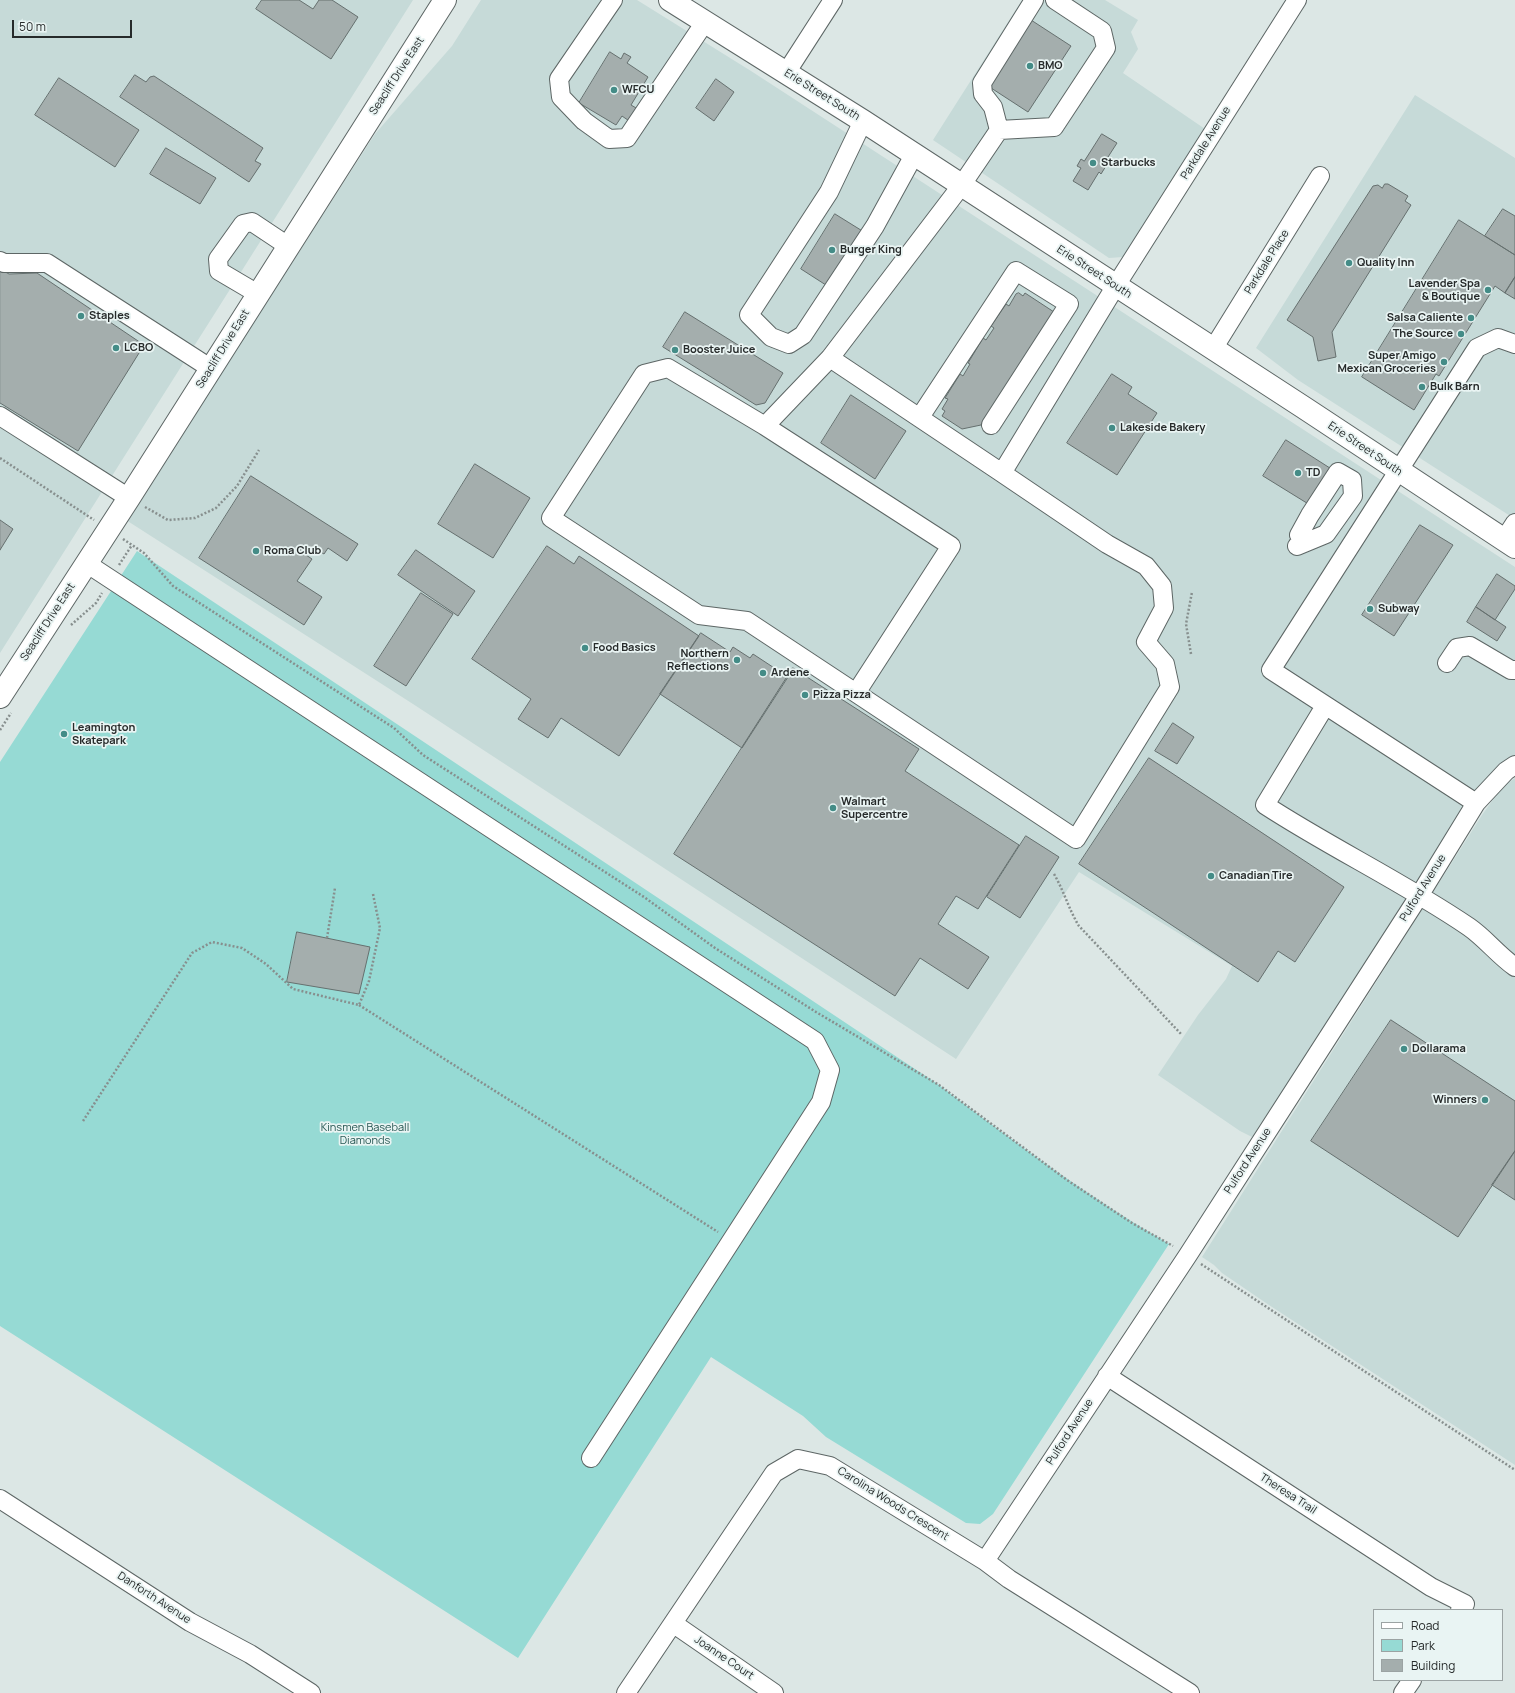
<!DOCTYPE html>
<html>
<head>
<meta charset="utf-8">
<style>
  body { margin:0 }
  #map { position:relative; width:1515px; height:1693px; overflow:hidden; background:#dce7e5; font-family:Manrope,sans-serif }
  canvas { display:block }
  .legend { position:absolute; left:1373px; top:1609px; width:130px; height:72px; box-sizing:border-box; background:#e9f4f3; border:1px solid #9ba3a3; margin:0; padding:5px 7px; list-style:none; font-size:12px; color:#262a2a }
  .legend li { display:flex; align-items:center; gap:8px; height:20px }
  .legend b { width:20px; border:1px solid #9ba3a3 }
  .scale { position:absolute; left:12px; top:20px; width:120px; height:18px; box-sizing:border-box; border:2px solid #262a2a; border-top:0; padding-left:5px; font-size:12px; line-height:14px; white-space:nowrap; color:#262a2a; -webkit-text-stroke:3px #e9f4f3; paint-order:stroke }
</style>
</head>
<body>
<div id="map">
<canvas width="1515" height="1693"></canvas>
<ul class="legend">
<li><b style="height:5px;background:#fff"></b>Road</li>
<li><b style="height:11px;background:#96dad4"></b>Park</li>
<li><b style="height:11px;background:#a4aead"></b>Building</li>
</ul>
<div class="scale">50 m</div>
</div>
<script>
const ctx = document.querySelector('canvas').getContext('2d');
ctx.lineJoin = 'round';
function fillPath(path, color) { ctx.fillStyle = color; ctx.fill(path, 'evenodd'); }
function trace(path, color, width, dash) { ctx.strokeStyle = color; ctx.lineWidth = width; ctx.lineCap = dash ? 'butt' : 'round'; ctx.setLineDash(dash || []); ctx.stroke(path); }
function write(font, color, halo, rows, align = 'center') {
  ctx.font = font + ' Manrope,sans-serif'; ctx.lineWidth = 3.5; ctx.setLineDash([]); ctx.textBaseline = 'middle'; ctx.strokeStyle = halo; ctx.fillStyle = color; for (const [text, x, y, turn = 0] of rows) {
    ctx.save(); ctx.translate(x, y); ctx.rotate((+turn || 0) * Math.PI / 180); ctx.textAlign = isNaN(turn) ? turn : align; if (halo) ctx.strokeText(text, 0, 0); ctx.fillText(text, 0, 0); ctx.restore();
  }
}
fillPath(new Path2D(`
  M0,0H413L0,653Z
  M481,0H637L751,71L1515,567V755L1490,776L1252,1137L1240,1131L1158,1075L1198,1015L1226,979L1232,966L1079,872L956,1059L413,704L126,520L375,134L452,46Z
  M1022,0H1105L1138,20L1131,32L1138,49L1123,73L1208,131L1130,251L1123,257L1109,258L933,140Z
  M1415,95L1515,158V519L1298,380L1256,348Z
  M1515,778V1465L1269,1305L1222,1273L1214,1265L1202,1257L1482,815L1502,787Z`), '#c6dad8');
fillPath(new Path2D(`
  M137,551L939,1085C1013,1141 1088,1197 1169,1244L993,1514L980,1524L966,1523L826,1437L803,1416L711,1357L518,1658L0,1326V762Z`), '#96dad4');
const building = new Path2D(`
  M262,0H299L313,9L319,0H332L358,17L331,59L256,9Z
  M1031,20L1071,46L1028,112L988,86Z
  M610,52L621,59L624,53L631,57L627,63L648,77L631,105L643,112L635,125L622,116L616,125L579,103Z
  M135,75L146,82L150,77L154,76L263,148L255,161L261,164L249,182L120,97Z
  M59,78L139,130L115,167L35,115Z
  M716,79L734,92L714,121L696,108Z
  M1102,134L1117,143L1108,157L1111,158L1101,174L1099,172L1088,190L1073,181L1081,168L1077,166L1081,159L1084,161Z
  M166,148L216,178L200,204L150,174Z
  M1385,184H1388L1408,196L1405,201L1411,205L1332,332L1336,357L1318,361L1313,337L1287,320L1373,186L1378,185L1382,188Z
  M1503,209L1515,216V255L1485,236Z
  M835,214L864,232L829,287L801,269Z
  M1459,220L1515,255V277L1505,293L1495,286L1439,376L1436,374L1414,410L1362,377Z
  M0,269L9,274L37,273L144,345L78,451L0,403Z
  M1515,277V299L1505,293Z
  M1019,293L1023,296L1025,293L1054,312L981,425L962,429L942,416L945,411L942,409L948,399L945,398L960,374L963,376L970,364L968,363L983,338L986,340L994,328L991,326L1006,304L1009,306L1016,294Z
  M685,312L783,373L765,403L756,405L663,347Z
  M1112,374L1132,387L1128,394L1157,413L1117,475L1067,443Z
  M851,395L906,431L875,479L821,443Z
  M1286,440L1333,470L1310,505L1263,476Z
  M475,464L530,498L493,558L438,524Z
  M251,476L358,544L347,561L328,548L324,554L312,547L306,555L312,559L297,581L322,597L304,625L199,558Z
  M0,520L13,529L0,550Z
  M1420,525L1453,545L1394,636L1362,615Z
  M547,546L574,564L579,556L699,636L619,756L561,718L548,738L518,719L531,699L472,659Z
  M416,550L475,591L458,616L398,575Z
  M1497,574L1515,586V589L1495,620L1476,607Z
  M421,593L453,614L406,686L374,666Z
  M1476,607L1506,627L1497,641L1467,622Z
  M701,633L730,652L733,647L750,658L753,654L788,677L742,748L660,694Z
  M793,668L919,749L905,771L1019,845L978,909L956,896L938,924L989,957L968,989L920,958L895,996L674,854Z
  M1173,723L1194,737L1177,764L1155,751Z
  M1149,758L1344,887L1295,962L1278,951L1258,982L1079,864Z
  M1026,836L1059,857L1020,918L987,897Z
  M297,932L370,947L359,994L287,982Z
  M1391,1020L1515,1101V1151L1458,1237L1311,1141Z
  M1515,1151V1200L1492,1185Z`);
fillPath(building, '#a4aead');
trace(building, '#66706f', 1);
const minor = new Path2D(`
  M613,0L559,79L561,97L584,121L609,139L627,138L705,22
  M786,73L833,0
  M863,121L829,192L749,315L771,337L789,344L803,335L875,226L914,155
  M999,130L993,107L983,94L982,83L1034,0
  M0,261L4,263H47L210,368
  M258,294L219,271L218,259L243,224L252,222L288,246
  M1213,349L1320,176
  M830,358L1002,473
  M0,416L129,498
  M920,417L1016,271L1069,304L991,425
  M765,426L951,546L856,693L747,621L699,615L551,518L644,374L668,368L765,426L830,358L961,186L999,130L1054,127L1106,48L1102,31L1055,0
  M1504,540L1515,523
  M1297,546L1326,534L1353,496L1352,480L1338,472L1310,515L1299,535
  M86,563L815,1041L830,1070L821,1102L591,1458
  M1447,663L1457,648L1470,646L1511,670H1515
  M856,693L1076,839L1170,687L1165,664L1146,642L1164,608L1162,586L1146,566L1107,544L1002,473L1115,287L1297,0
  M1325,706L1265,805C1331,848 1403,882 1469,927C1485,938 1498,955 1515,967
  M1476,803L1271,670L1477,348L1498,338L1515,344
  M1107,1376L1431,1587L1465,1604L1460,1610
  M0,1499L190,1622L250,1654L311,1693
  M985,1561L1188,1255L1419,896L1476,803L1506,771L1515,765
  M674,1624L774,1693
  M626,1693L774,1473L798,1459L830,1466L985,1561L1009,1579L1190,1693
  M1403,1693L1412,1680`);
const major = new Path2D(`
  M670,0L863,121L1303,407L1515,547
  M0,697L129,498L445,0`);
trace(minor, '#5d6665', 20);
trace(major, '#5d6665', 24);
trace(new Path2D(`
  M0,458L94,520
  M145,507L168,520L195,518L216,508L237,486L259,450
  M123,539L144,553L173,586L394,728L423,755L644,897L715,948L816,1012L939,1085L1067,1180L1132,1223L1173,1246
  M119,565L132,545
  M71,625L96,603L102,593
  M1191,654L1186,624L1192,592
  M0,730L11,713
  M1054,874C1064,891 1069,910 1079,926L1182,1035
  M327,938L335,888
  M359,1005L718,1232
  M83,1121L192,953L212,942L242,948L266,964L293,989L359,1005L369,981L380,928L373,894
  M1201,1264L1515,1470`), '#878f8e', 2.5, [2, 2]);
trace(minor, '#fff', 18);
trace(major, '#fff', 22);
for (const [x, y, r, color] of [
  [1030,66,4,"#448c87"],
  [614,90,4,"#448c87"],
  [1093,163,4,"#448c87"],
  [832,250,4,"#448c87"],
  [1349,263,4,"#448c87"],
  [1488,290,4,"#448c87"],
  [81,316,4,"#448c87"],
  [1471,318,4,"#448c87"],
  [1461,334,4,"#448c87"],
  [116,348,4,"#448c87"],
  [675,350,4,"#448c87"],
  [1444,362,4,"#448c87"],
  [1422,387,4,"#448c87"],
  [1112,428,4,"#448c87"],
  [1298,473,4,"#448c87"],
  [256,551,4,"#448c87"],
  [1370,609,4,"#448c87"],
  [585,648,4,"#448c87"],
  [737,660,4,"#448c87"],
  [763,673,4,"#448c87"],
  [805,695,4,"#448c87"],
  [64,734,4,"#448c87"],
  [833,808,4,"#448c87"],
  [1211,876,4,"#448c87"],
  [1404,1049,4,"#448c87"],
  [1485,1100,4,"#448c87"]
]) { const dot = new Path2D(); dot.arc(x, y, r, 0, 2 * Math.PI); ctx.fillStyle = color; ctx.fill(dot); trace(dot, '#e9f4f3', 1.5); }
write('bold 11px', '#262a2a', '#e9f4f3', [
  ["BMO",1038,66],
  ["WFCU",622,90],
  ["Starbucks",1101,163],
  ["Burger King",840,250],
  ["Quality Inn",1357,263],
  ["Lavender Spa",1480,284,"right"],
  ["& Boutique",1480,297,"right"],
  ["Staples",89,316],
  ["Salsa Caliente",1463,318,"right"],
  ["The Source",1453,334,"right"],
  ["LCBO",124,348],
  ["Booster Juice",683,350],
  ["Super Amigo",1436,356,"right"],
  ["Mexican Groceries",1436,369,"right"],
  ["Bulk Barn",1430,387],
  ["Lakeside Bakery",1120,428],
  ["TD",1306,473],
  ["Roma Club",264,551],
  ["Subway",1378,609],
  ["Food Basics",593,648],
  ["Northern",729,654,"right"],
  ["Reflections",729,667,"right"],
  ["Ardene",771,673],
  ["Pizza Pizza",813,695],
  ["Leamington",72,728],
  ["Skatepark",72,741],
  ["Walmart",841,802],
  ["Supercentre",841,815],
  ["Canadian Tire",1219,876],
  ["Dollarama",1412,1049],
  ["Winners",1477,1100,"right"]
], 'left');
write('11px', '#262a2a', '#e9f4f3', [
  ["Seacliff Drive East",397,76,-57],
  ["Erie Street South",822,95,32],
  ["Parkdale Avenue",1206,143,-58],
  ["Parkdale Place",1267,262,-58],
  ["Erie Street South",1094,272,33],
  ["Seacliff Drive East",223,349,-58],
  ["Erie Street South",1365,449,34],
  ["Seacliff Drive East",48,622,-57],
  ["Pulford Avenue",1423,888,-58],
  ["Pulford Avenue",1248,1161,-57],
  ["Pulford Avenue",1070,1432,-57],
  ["Theresa Trail",1288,1494,33],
  ["Carolina Woods Crescent",893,1504,32],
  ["Danforth Avenue",154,1598,33],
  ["Joanne Court",724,1658,34]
]);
write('11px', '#265753', '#e9f4f3', [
  ["Kinsmen Baseball",365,1128],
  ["Diamonds",365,1141]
]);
</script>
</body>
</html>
